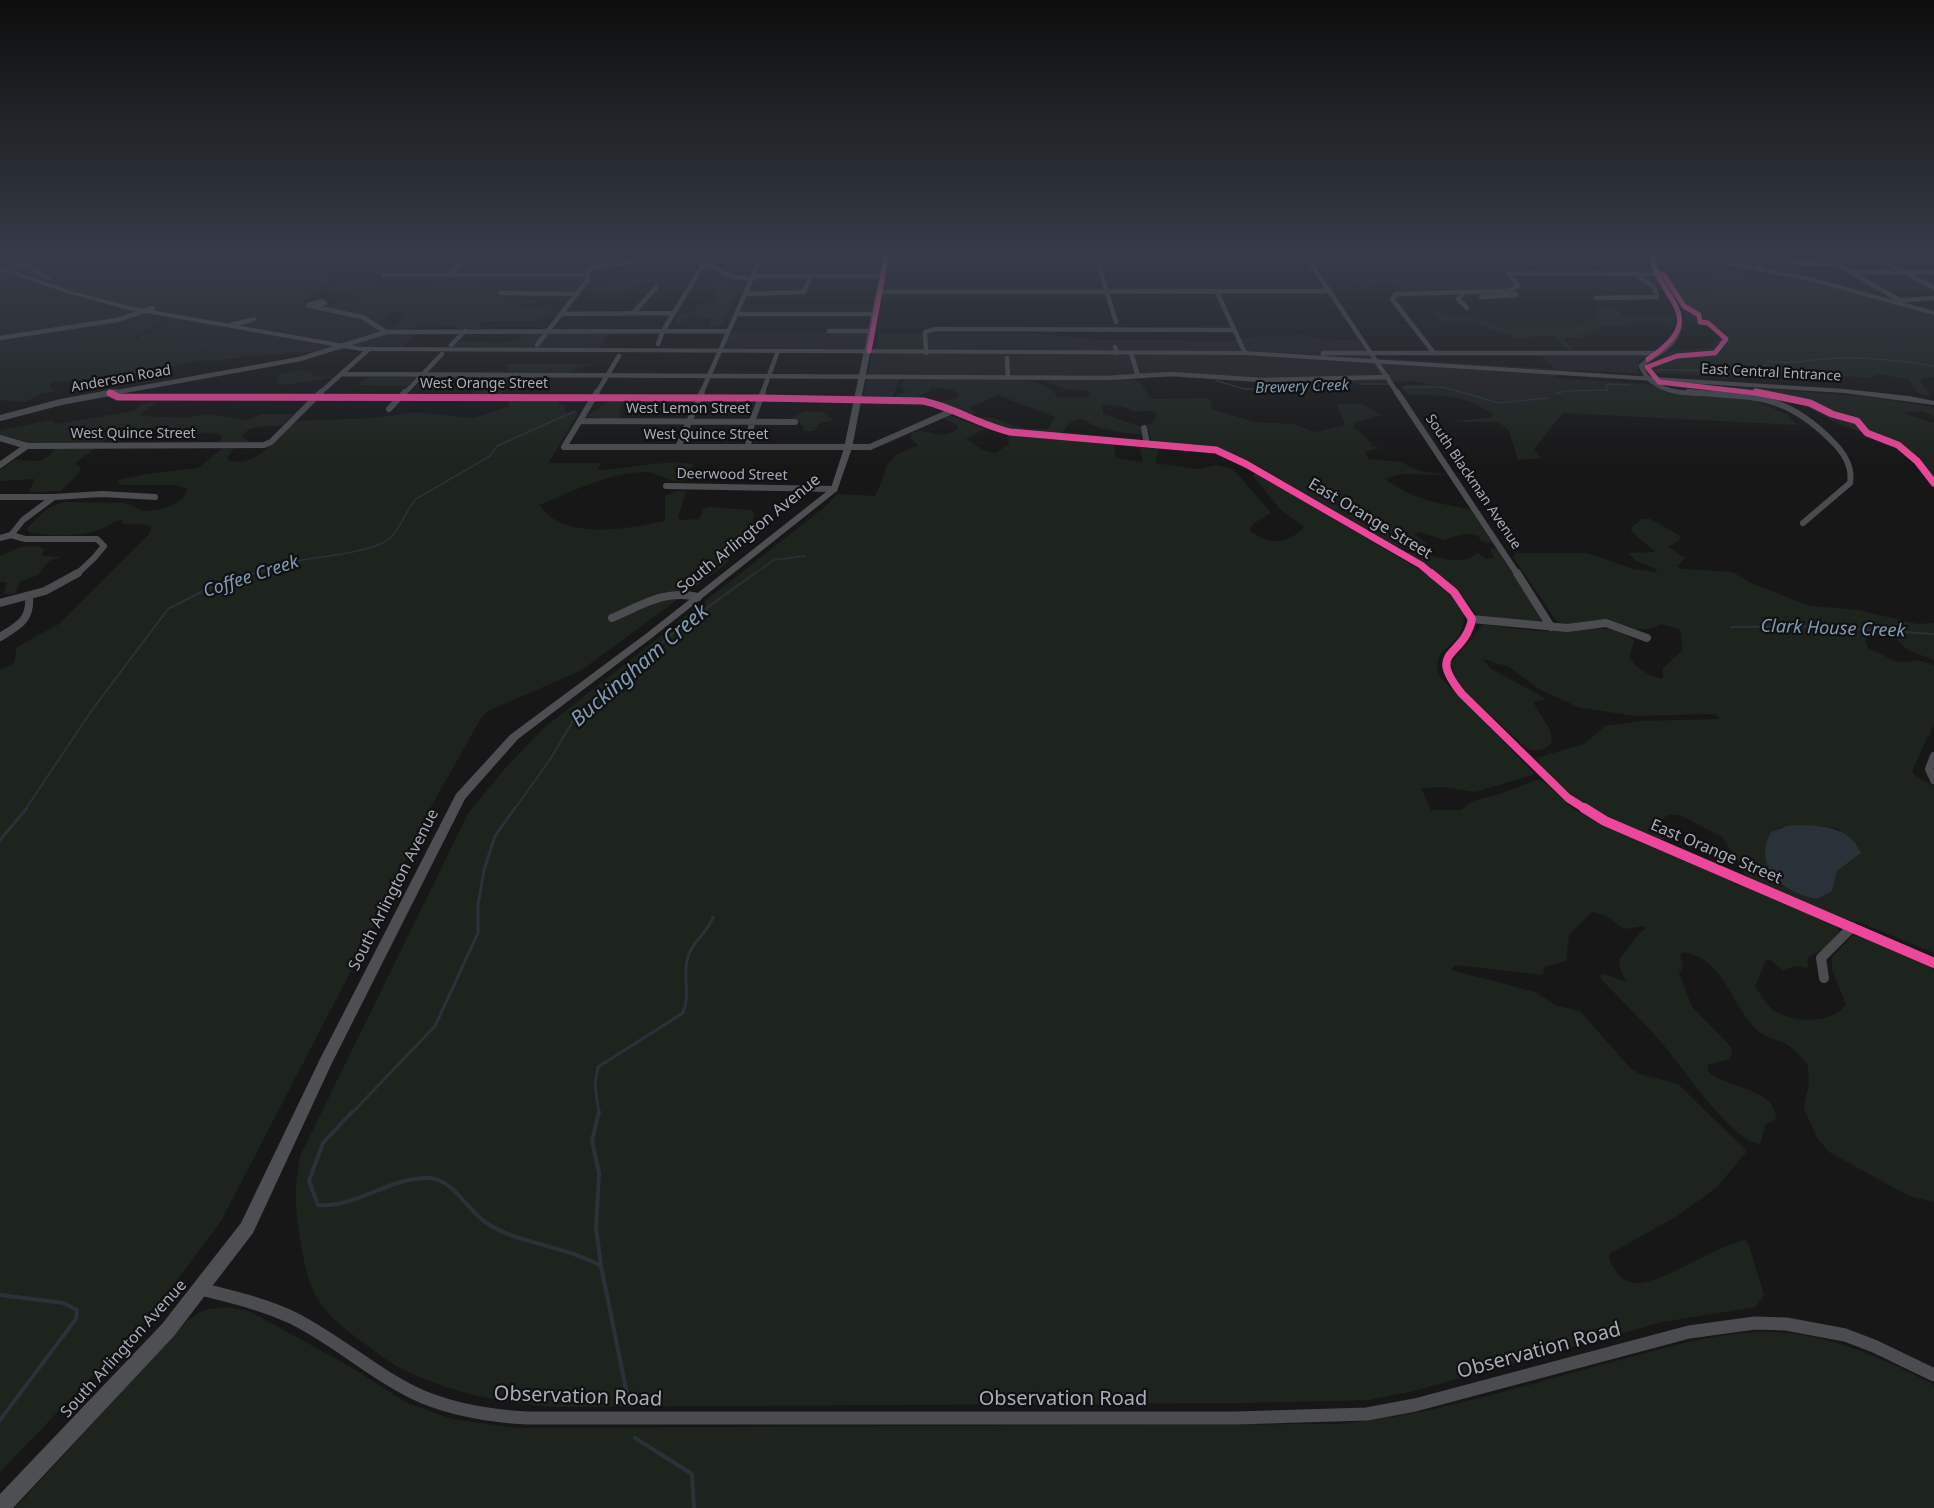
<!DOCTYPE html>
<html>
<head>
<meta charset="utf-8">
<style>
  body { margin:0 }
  canvas { display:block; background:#171717 }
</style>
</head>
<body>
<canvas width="1934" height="1508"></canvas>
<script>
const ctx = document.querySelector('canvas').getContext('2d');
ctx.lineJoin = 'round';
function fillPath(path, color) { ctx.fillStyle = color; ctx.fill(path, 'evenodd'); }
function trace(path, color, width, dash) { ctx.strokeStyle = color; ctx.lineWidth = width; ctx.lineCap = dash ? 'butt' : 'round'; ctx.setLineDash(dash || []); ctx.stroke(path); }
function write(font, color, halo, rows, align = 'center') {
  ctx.font = font + ' "Noto Sans",sans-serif'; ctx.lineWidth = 4.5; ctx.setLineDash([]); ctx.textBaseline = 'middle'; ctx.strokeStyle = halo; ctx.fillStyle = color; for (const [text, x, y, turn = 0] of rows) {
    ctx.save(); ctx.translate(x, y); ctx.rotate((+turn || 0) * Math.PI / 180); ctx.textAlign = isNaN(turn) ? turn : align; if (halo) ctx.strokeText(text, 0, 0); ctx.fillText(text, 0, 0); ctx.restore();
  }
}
fillPath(new Path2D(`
  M0,253H260L229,274L337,275L301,302L359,312L378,320L394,332H414L411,339L401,347L247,356L176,349L171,346L133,341L167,323L163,321L144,328L116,330L64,364H12L0,360V265L13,259L0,256Z
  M1739,273L1775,281L1786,277L1801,279L1934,315V375L1713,351L1723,338L1712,328L1687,319L1664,274Z
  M732,331H825L868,332L863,349L727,348L725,345Z
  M524,332H610L600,348H511Z
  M923,333H1029L1101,340L1227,341L1260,336L1306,335L1319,339L1358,340L1371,358L1554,369L1540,354H1650L1639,361L1638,374L1577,370L1550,378L1553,383L1545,393L1550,401H1503L1413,381L1342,383L1220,380L1168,375L1126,380L900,379L892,398L863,396L873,348L922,349Z`), '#212123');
fillPath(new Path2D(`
  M261,253H265L264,258L300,265L355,253H401L398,255L433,259L432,265H386L364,274L377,275L376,283L384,286L487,283L486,290C505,301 524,298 545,301L522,304L520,308L560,311L556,315L538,316L537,318L541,321L483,322L478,324L484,326L480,329H455V326L389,329L398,323L404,312L392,313L378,322L357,313L324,306L355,299L356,295C344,292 335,292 323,293L344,276L353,274H233Z
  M510,253H572L571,262L565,264L541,262L544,257C528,254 506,267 486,263L497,257L510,255Z
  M675,253H691L669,279L644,282L635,285L625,293H587L590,290L609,288L610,279C629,264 658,271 675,253Z
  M727,253H759L753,268L726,272L722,268L726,266L722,261L728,255Z
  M807,253L847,254L866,260H882L880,274L877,275H757L762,263L798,261Z
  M1329,253H1487L1492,258H1508L1531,268V272L1506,273L1515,285L1509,289L1409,291L1386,282L1368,287L1356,285Z
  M1532,253L1588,257L1627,253L1643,258L1649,271L1611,272L1604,269L1605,266H1588L1597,272L1538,271L1536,267L1523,261L1539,260Z
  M705,269H710L737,279L726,284L740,289L722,326L711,327L709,325L712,319L691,316L685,323H676L675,318L681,314L692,312L697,306L713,302L717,296L715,285L702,277Z
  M1664,273L1718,274L1700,281L1708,289L1703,292V297L1715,301L1709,302L1695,298L1696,301L1693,302L1694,308L1698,310L1704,308L1713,310L1716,308L1727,311L1733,321L1722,323L1720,318L1714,317L1711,323C1731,333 1740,339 1762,336L1753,331L1774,325L1785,327L1784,330L1804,331L1815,336L1800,339L1799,342L1778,343L1774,348L1777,353L1811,352L1840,355L1901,350L1934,354V377H1925L1920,381L1931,396L1919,394L1908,379L1877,374L1868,378L1794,371H1776L1745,377L1656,373L1649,366L1670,351L1711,348L1722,336L1712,328L1687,319Z
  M0,278L21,280L117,308L82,309L0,293Z
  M1604,306L1618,312L1621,316L1668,317L1672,318L1674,324L1638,322L1630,327L1601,326L1589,333H1579L1588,336L1563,338L1573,350H1569L1553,336L1513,337L1476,323H1443L1432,311L1453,317L1484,319L1503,328L1514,329L1573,327L1598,317L1597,309Z
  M1869,319L1880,323L1877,325L1883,330L1853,331L1843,326Z
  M160,321H169L136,337L134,341L171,346L176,349L247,356L223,360L193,361L165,369L121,376L111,381L52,382L50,384L52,390L57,391L43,393L26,402L0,400V360L12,364H64L116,330L144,328Z
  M1906,330L1934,334V352L1915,349Z
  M879,333H923L922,349H881L877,347Z
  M1870,336L1893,346L1836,352L1813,341Z
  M517,339L516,343L533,345L527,348L444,347L464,341L499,343Z
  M510,364H588L592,365L576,368L574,372L567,373L507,371L508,367L504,365Z
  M298,370L311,372L313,376L335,377L286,385L278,384L276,380L279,374Z
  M370,376L417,377L407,386L357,385Z
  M427,376L523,377L526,379L523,386H505L500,394H472L474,386L470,382L444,379L435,383H420Z
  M1549,378L1645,384L1693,396L1753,400L1788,415L1797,425L1563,413L1534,449L1541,458L1518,460L1509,431L1499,422H1449L1492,417V414C1462,393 1444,396 1408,395L1401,387C1443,375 1507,413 1546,396L1545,393L1554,384Z
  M1131,379C1144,380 1144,393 1154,399L1206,398L1210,401L1212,409L1254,422L1292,424L1316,432L1345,425L1337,404H1363L1381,415L1354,423L1353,427L1366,437L1372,446L1379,448L1365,452L1369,459L1401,462L1419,471L1448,475L1400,474L1385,479C1414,500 1436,503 1470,509L1494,544L1481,541L1478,535C1461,533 1459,535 1444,540L1420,532L1414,534L1427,544L1426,545L1403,548L1391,546L1227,453L1152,442L1147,425L1154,421L1156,414C1147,407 1141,414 1133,411C1125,407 1113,404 1102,406L1103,414L1142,427V434C1129,434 1116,432 1104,429C1082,423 1079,408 1061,434L1016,432L978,418C991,414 1002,422 1015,426C1025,429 1038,429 1048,429L1055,417L998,395L971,407V409L976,413L971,415L940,402L957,398L958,393L951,389L932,388C921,398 909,401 894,396L906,392L899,384L906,380H1019C1034,381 1051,385 1058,398H1085L1091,396L1089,391L1065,389L1042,380L1109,381Z
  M1703,386L1743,387L1862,396L1934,407V417L1923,411L1904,413L1934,423V476L1924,472C1919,460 1912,452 1900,445C1887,436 1867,435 1852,429C1827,420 1808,403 1780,398C1761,394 1718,395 1703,386Z
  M557,400L558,403L565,406V412L576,411L578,413L548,463H600L601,464L597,470C620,470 677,457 694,465L682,481C668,483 659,472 646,472C609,472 572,492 539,505C544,511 553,520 560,523C593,535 632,528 665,521V496L677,491H686L678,518L681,520L699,519L703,509L709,507L750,510L755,513L749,532L726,564L580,671L488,711L481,718L423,821L382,911L221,1221L150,1316L0,1472V670L14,663L17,647L59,624L150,533L151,527C142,522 132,526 122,523L123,520C115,520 109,526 101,529C79,537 52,537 29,532L27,528L47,509L63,502L123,503L132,505L141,511C158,511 182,507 188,489L176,485H122L118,483L119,480L146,474L198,468L223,448H234L227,458L230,461C260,467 276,435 297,421L376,418L415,412L473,418L505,408L509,406V401Z
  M616,400L622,401L620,419L585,417L610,401Z
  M155,402L157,403L143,411L141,416L187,418L204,414L247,420L262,414H293L281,426C268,427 249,424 242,436L250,442H219L223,436L218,433L162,432L160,431L163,426L160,425L135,432L115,433L109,435L102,444H24L0,436V430L53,420L56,424L134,411L142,404Z
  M804,411L822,412L834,420L820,423L814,431H804V427L798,420L788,417L796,416Z
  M948,415L985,429L966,439L983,450L996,453L1009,444L1008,437L1013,435L1114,445L1116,458L1141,462L1143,461L1140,448L1159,449L1155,463L1198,469L1216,465L1233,469L1271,513L1254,523L1249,530C1270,546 1287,545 1304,527L1281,510L1253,476L1255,473L1429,575L1458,602L1465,613C1463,619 1464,626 1461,632C1451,650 1430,651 1440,677L1535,774L1475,792L1443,787L1421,788L1431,810H1461L1473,801L1500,794L1537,780L1543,781L1571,807L1589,818L1836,926L1839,930L1838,933L1824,949L1807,958L1808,968L1795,966L1783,970L1771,960H1766L1755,986C1761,996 1769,1010 1780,1014C1799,1023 1834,1023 1846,1004L1832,970V957L1853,935L1864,937L1934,969V1202L1909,1196L1829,1152L1817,1138L1804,1108L1809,1083L1808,1065C1802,1058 1795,1050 1788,1045C1777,1039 1764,1038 1755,1028C1731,1004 1724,959 1684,952L1680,955L1683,966L1679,973L1692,1007L1732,1048L1730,1059L1707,1065L1708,1071C1724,1088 1777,1088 1776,1119L1765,1125L1760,1144C1729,1139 1683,1067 1661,1042C1642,1020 1621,1000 1601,979L1600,975L1604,974L1626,982L1620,968L1619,960C1629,948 1635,936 1646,928L1643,926L1624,929L1604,915L1592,912L1569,935L1566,961L1544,967L1543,975L1456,965L1451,970L1535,992L1557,1006L1580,1011L1631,1069L1640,1074L1678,1084L1747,1151L1717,1187L1677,1216L1611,1253L1609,1258C1613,1270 1622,1282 1635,1283C1661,1285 1714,1246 1745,1240L1749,1246L1764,1295L1756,1307L1662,1322L1414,1391L1369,1400L1243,1403L552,1407C498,1402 446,1392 398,1367C385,1360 373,1349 361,1341C345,1329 325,1314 316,1296C306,1279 304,1259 300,1239C295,1210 294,1183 301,1154L469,812L509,764L545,727L826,506L837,494L875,496C891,467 879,458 918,446L911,438L912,433C929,426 939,443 958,429L957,425L945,419L944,417Z
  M56,448H95L76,463L80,467L79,473L61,491L29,492L35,479L0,481V470C5,467 11,460 17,460C35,460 42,466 56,448Z
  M1642,519H1650L1679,535L1681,539L1668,547L1685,558L1677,566L1682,569L1732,572L1755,585L1810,606L1858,610L1917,624L1934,623V660L1908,650L1896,639L1870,636L1865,639L1868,648L1895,661L1907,662L1916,660L1934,665V723L1912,771L1915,776L1934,786V953L1861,923L1840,918L1751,879L1745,874L1740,863L1722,837L1680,815H1668L1657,823L1663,840C1617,824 1564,799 1536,758L1584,744L1605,726L1641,721L1719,719L1715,714L1634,716L1578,707L1541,690L1509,667L1483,659L1490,668L1546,699L1533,702L1550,730L1552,742C1546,750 1535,753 1526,748L1466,692L1456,679L1451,663L1483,624C1504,627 1527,631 1548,631C1575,632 1612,620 1634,641L1629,658C1636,667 1652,679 1663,678V668L1682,651L1681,631L1679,629L1661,624C1641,638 1618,620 1597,621C1582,621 1569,630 1556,620L1513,557L1516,553H1587L1633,569L1655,572L1658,570L1635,560L1628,553L1655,552L1631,531L1632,527ZM1804,825L1837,828L1859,849V855L1837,871L1831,890L1821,896L1778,828Z
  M34,546L44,548L42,556L61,557L49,561L38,575L20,582L15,594H4L7,582H0V556L20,547Z
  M1497,548L1541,618L1539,622L1478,616L1456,589L1445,579L1404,553C1426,548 1456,572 1477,553L1487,559L1494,558L1490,549Z
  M225,1307L249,1311L349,1366L407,1403L452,1419L518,1428L1340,1424C1437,1415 1530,1383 1624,1359C1670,1347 1714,1333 1762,1332C1821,1330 1884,1358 1934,1385V1508H15L188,1320L204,1310Z`), '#1d241e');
fillPath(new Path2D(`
  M1804,825C1827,826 1851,829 1861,853L1837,871L1832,891L1817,899C1785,894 1751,866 1771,832L1787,826Z`), '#2a3239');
trace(new Path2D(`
  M1718,253L1733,262L1757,266
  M1763,267L1810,277
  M1768,364V361C1790,364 1801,361 1823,359C1860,356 1898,360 1934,366
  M1659,370H1709L1727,365L1741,369L1766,365
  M1217,381L1245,389H1293
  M1359,384H1389
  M1404,387H1443L1499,403L1547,398
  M1555,394L1565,391L1608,390L1606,387L1608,384L1630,385
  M250,575C264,571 277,565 291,562C315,557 367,553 386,541C400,532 405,511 416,499L490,456L497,446L575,411
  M753,575L774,560L805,556`), '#2a3239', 1.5);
trace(new Path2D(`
  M1731,627L1811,626L1934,634
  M25,810L92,710L168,609L209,588L255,573
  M514,810L551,758L574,719L679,628L755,573`), '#2a3239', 2);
trace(new Path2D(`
  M0,840L27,808
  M351,1114L435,1026L478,933V905L484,870L495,836L515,808
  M599,1114L595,1085L598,1067L683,1013C691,994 682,976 688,957C692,941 708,933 713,917`), '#2a3239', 3);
trace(new Path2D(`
  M352,1112L323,1143L309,1181L318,1205C357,1208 389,1177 429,1178C453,1179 467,1210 485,1222C519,1245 564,1245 601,1266L627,1394
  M599,1112L592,1141L599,1173L596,1228L601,1265
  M0,1295L64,1303L77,1310L76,1319L0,1420
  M635,1438L692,1474L694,1508`), '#2a3239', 4);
trace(new Path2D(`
  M712,253L709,258L710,265L730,276L751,279
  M1095,253L1116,322
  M1304,253L1398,394
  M1651,253C1655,282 1698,314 1671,344C1663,353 1650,357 1641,366C1653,399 1700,393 1729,394
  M1758,253L1800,263L1837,264
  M1818,253L1899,300
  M1867,253L1934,288
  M1922,253L1934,260
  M887,257L1307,258
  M759,261H791
  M16,267L62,253
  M592,268L647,259L654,253
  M1758,270L1765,257
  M1853,272H1934
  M1509,273L1657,274
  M383,275H586
  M449,275L472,253
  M753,276H883
  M880,292L1330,291
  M1217,292L1245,353
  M1462,292L1463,294L1458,299L1467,308
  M500,293L578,294
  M745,294L804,292L811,276
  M1481,297L1517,295L1508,291
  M1596,298L1657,297L1654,287L1634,273
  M323,301L325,303L315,307L308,305Z
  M1896,301L1934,298
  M315,307L362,317L386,332
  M633,313L656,288
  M563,314L674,313
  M736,314H876
  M829,331H873
  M0,338L117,320L153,308
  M658,344L663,331L701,268L710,265
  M451,345L465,331
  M537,345L589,278L586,275L603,253
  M1115,347L1117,353
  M926,353L925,332L936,329L1233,330
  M1131,353L1138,376
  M1434,353L1392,299L1396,294L1508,291L1518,286L1509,273
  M1323,357V353H1660
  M1007,358L1008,378
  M341,374L1107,378L1171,374L1262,380L1388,377
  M107,394L300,359L386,332L728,331
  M319,394L369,349
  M404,394L442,354
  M596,394L619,356
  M701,394L763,253
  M762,394L778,351`), '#4b4c50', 4.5);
trace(new Path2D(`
  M1397,392L1518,575
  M1688,392C1753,398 1783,391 1833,442C1844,453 1853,466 1850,483L1803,523
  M110,393L118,397L762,398L923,401C953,407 980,425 1010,432L1216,450L1246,464L1421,565L1433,575
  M389,409L405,392
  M0,418L61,402L115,392
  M581,421L795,422
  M1144,428L1147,444
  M0,438L27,446L264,445L271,442L321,392
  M748,446L752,421L763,392
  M564,447H870L952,411
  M564,447L597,392
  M678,447L702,392
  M0,465L27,446
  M666,486L834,489
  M0,497H54L23,520L11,535L25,539H97L104,546L94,558L76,575
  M54,497L102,494L155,497
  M0,538L11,535`), '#4b4c50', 6);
trace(new Path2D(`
  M1431,573L1454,592L1472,619C1464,659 1425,648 1462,694L1568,798L1587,810
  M1517,573L1551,627
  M0,603L45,591L78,573
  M612,618C642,605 665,589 698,597
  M1472,619L1567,628L1606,623L1647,638
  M0,637C18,626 31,620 29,597
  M1934,756L1929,769L1934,780`), '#4b4c50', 8);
trace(new Path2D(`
  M1584,808L1605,821L1934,963
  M1824,978L1821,958L1852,927`), '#4b4c50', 10);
trace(new Path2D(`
  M201,1289C232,1297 264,1304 293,1318C339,1341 377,1377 423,1397C457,1411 491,1416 527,1418H1236L1367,1414L1415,1405L1689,1332L1755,1323L1786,1324L1845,1335L1874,1346L1934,1375`), '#4b4c50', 13);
fillPath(new Path2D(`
  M884,253H889L852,448L837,491L653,637L518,739L465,799L332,1063L253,1233L174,1336L13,1508H0V1494L162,1324L241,1223L320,1059L456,794L510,735L647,633L831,488L844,448Z
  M1666,253H1678L1810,277L1934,311V315L1809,281Z`), '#4d4f52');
fillPath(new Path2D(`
  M41,256L43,259L35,261V263L30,267L51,278V280H47L24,268V266L29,262L18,264L0,263V259L18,260Z
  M0,266L71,291L129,306L361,347L1245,351L1844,389L1909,396L1934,401V405L1844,393L1245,355L361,351L129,310L67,293L0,270Z
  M254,317L256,318V320C248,324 237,328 229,323Z`), '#4e4e51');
trace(new Path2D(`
  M1657,272L1664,275L1684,306L1699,315L1700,322L1708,323L1726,339L1715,353L1677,356L1647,367L1659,382L1764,394
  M869,351L887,253
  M1648,359C1714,315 1657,302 1651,253`), '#ed469a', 5);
trace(new Path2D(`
  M1756,392L1810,403L1832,414L1857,421L1867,433L1898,445L1917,461L1934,483
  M110,393L118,397L762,398L923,401C953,407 980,425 1010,432L1216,450L1246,464L1421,565L1433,575`), '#ed469a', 7);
trace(new Path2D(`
  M1431,573L1454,592L1472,619C1464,659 1425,648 1462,694L1568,798L1587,810`), '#ed469a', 8);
trace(new Path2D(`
  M1584,808L1605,821L1934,963`), '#ed469a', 10);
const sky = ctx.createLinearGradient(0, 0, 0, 464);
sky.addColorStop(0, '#0d0d0d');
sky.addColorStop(0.55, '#363c47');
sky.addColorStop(1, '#363c4700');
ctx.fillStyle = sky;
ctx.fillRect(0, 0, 1934, 464);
write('14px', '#a8adb8', '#111113', [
  ["East Central Entrance",1771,373,3],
  ["Anderson Road",121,379,-10],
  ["West Orange Street",484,384],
  ["West Lemon Street",688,409],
  ["West Quince Street",133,434],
  ["West Quince Street",706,435],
  ["Deerwood Street",732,475,1],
  ["South Blackman Avenue",1473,482,56]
]);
write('italic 15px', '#7f9bb3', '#111113', [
  ["Brewery Creek",1302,387,-2]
]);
write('16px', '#a8adb8', '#111113', [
  ["East Orange Street",1370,519,31],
  ["South Arlington Avenue",749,534,-39],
  ["East Orange Street",1716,852,23],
  ["South Arlington Avenue",394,890,-63],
  ["South Arlington Avenue",124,1349,-48]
]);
write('italic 18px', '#7f9bb3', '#111113', [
  ["Coffee Creek",251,577,-18],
  ["Clark House Creek",1833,629,2]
]);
write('20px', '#a8adb8', '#111113', [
  ["Observation Road",1539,1351,-15],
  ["Observation Road",578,1397,2],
  ["Observation Road",1063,1399]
]);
write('italic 21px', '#7f9bb3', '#111113', [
  ["Buckingham Creek",640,666,-41]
]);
</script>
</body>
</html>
